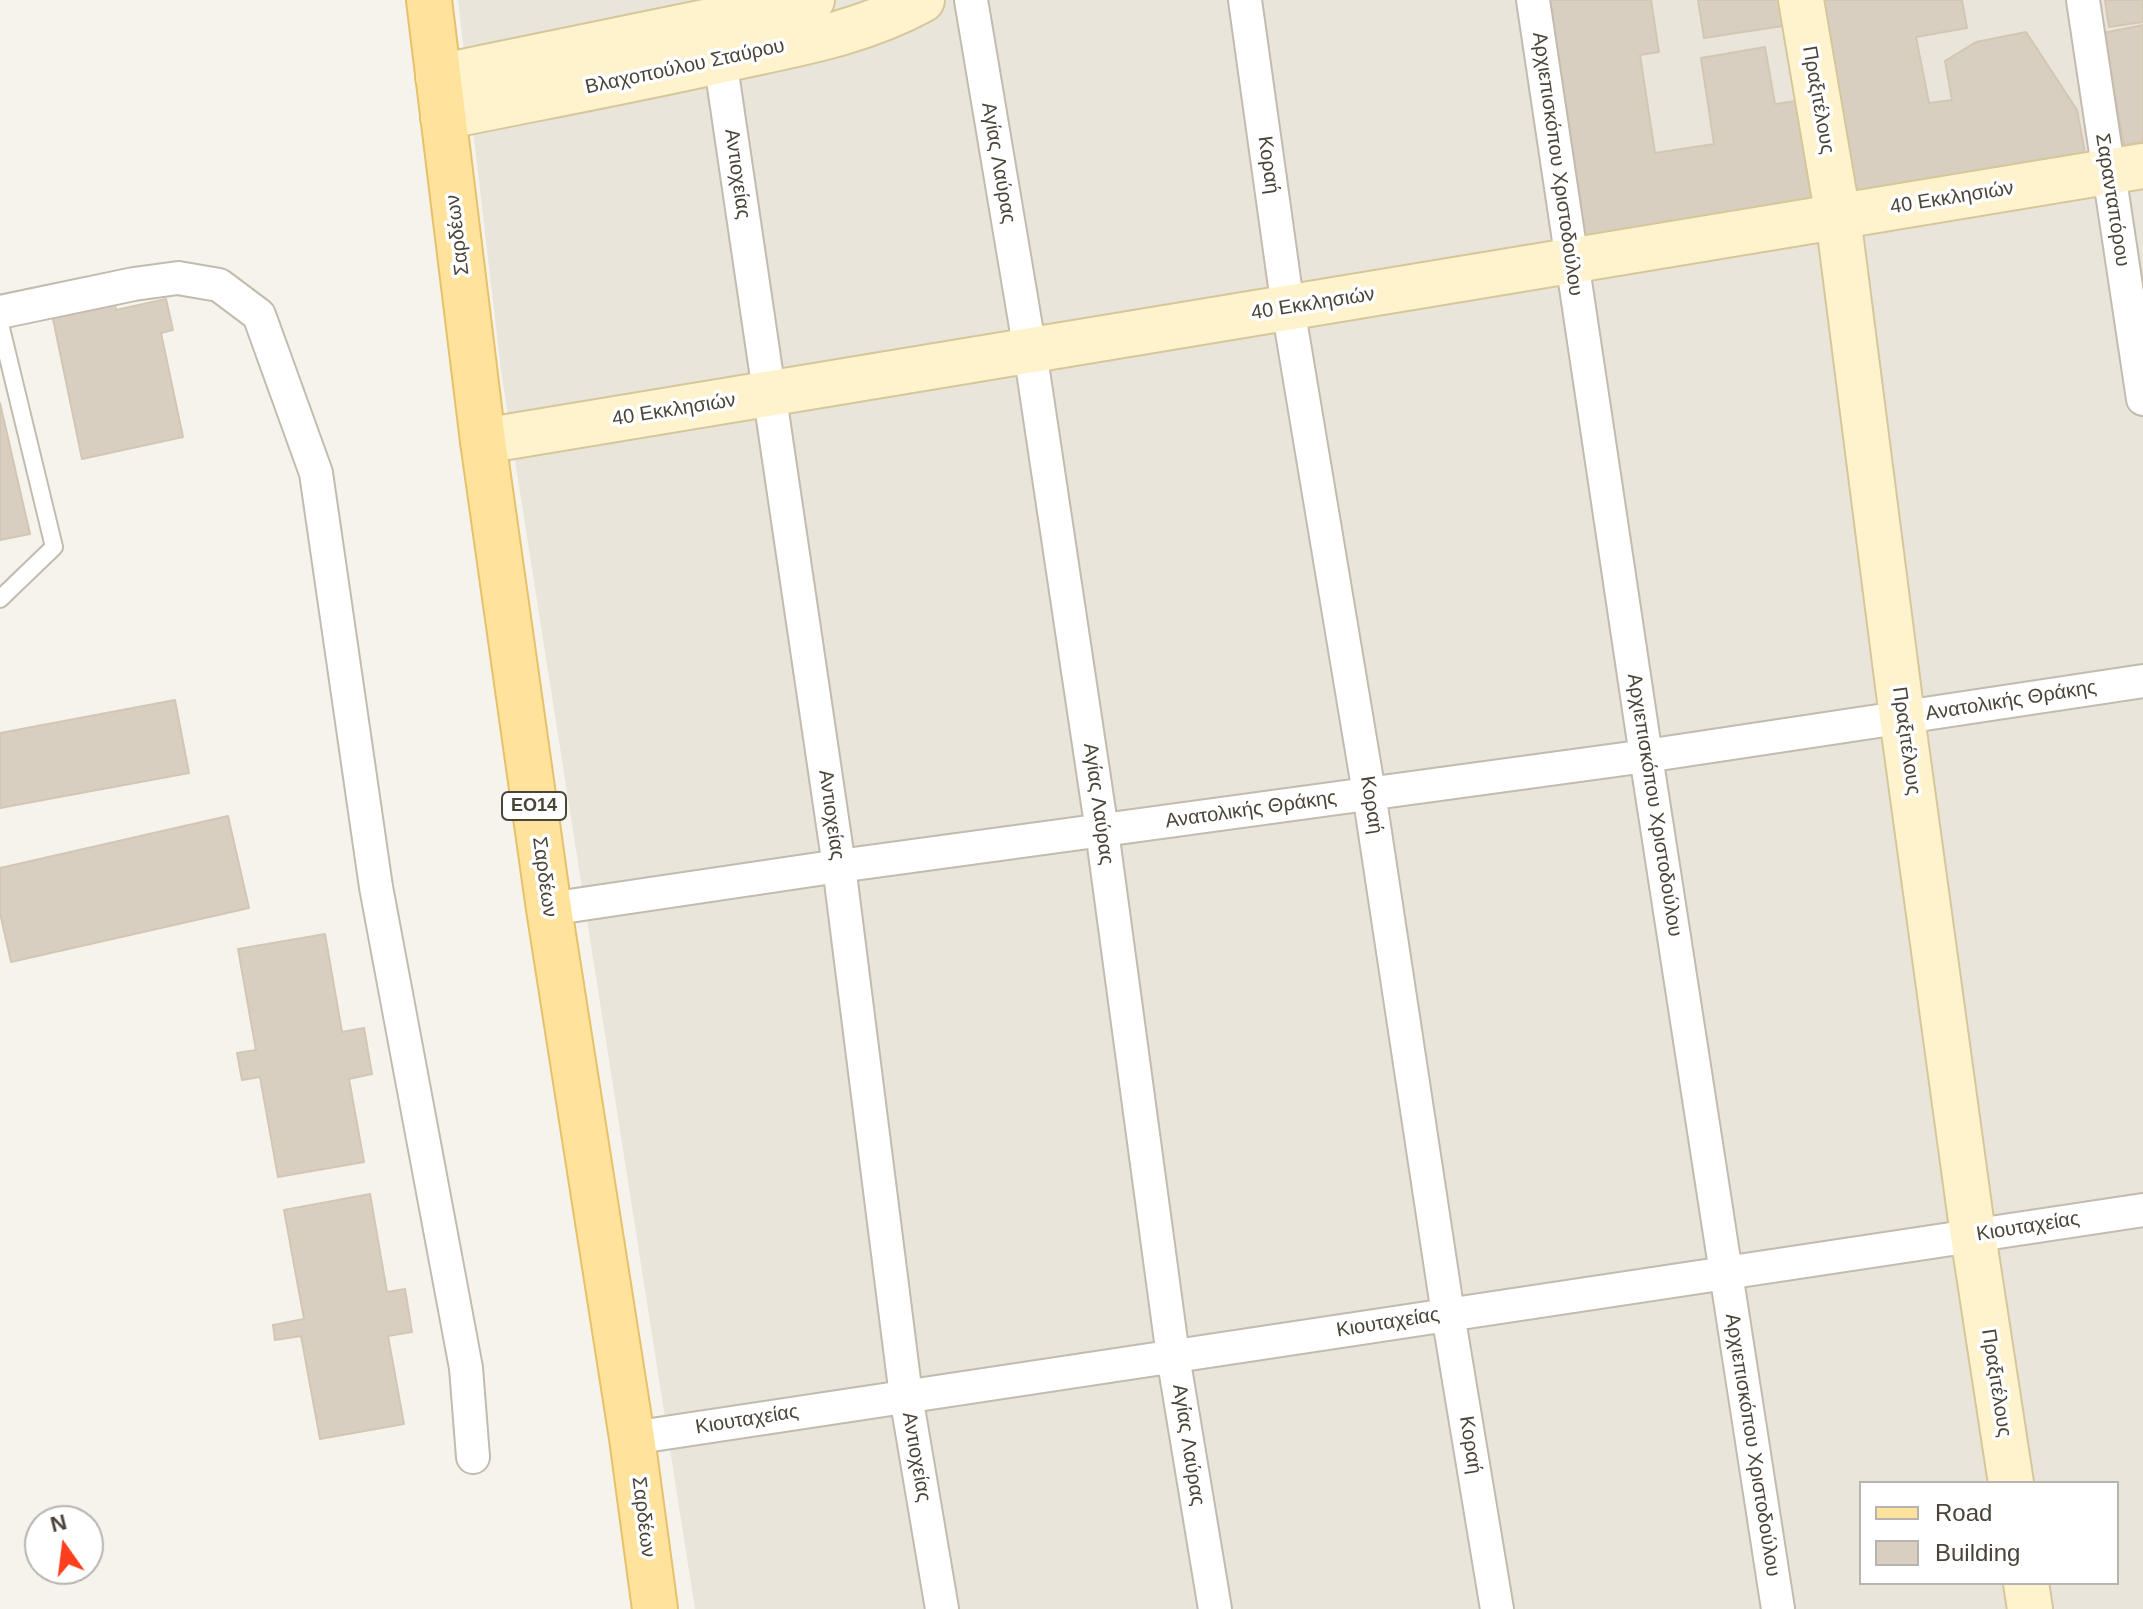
<!DOCTYPE html>
<html>
<head>
<meta charset="utf-8">
<style>
  body { margin:0 }
  #map { position:relative; width:2143px; height:1609px; overflow:hidden; background:#f6f3ec; font-family:Arial,sans-serif }
  canvas { display:block }
  .legend { position:absolute; left:1859px; top:1481px; width:260px; height:104px; box-sizing:border-box; background:#fff; border:2px solid #b7b4b0; margin:0; padding:10px 14px; list-style:none; font-size:24px; color:#4b4439 }
  .legend li { display:flex; align-items:center; gap:16px; height:40px }
  .legend b { width:40px; border:2px solid #b7b4b0 }
  .north { position:absolute; left:24px; top:1505px; width:80px; height:80px; box-sizing:border-box; background:#fff; border:2px solid #b7b4b0; border-radius:50%; rotate:346deg; font-size:22px; font-weight:700; line-height:32px; text-align:center; color:#4b4439 }
  .north::after { content:''; display:block; margin:auto; width:28px; height:36px; background:#fc3f1d; clip-path:polygon(50% 0,100% 100%,50% 72%,0 100%) }
</style>
</head>
<body>
<div id="map">
<canvas width="2143" height="1609"></canvas>
<ul class="legend">
<li><b style="height:10px;background:#ffe39c"></b>Road</li>
<li><b style="height:22px;background:#d8cfc1"></b>Building</li>
</ul>
<div class="north">N</div>
</div>
<script>
const ctx = document.querySelector('canvas').getContext('2d');
ctx.lineJoin = 'round';
function fillPath(path, color) { ctx.fillStyle = color; ctx.fill(path, 'evenodd'); }
function trace(path, color, width, dash) { ctx.strokeStyle = color; ctx.lineWidth = width; ctx.lineCap = dash ? 'butt' : 'round'; ctx.setLineDash(dash || []); ctx.stroke(path); }
function write(font, color, halo, rows, align = 'center') {
  ctx.font = font + ' Arial,sans-serif'; ctx.lineWidth = 7; ctx.setLineDash([]); ctx.textBaseline = 'middle'; ctx.strokeStyle = halo; ctx.fillStyle = color; for (const [text, x, y, turn = 0] of rows) {
    ctx.save(); ctx.translate(x, y); ctx.rotate((+turn || 0) * Math.PI / 180); ctx.textAlign = isNaN(turn) ? turn : align; if (halo) ctx.strokeText(text, 0, 0); ctx.fillText(text, 0, 0); ctx.restore();
  }
}
fillPath(new Path2D(`
  M458,0H2143V1609H695L501,371ZM1861,1483H2117V1583H1861Z`), '#eae5da');
const building = new Path2D(`
  M1538,0H1651L1659,52L1640,55L1655,153L1714,144L1701,58L1765,47L1775,104L1796,101L1814,215L1578,252Z
  M1698,0H1786L1789,25L1704,38Z
  M1817,0H1962L1967,28L1916,37L1929,103L1952,100L1945,61L1976,42L2026,32L2077,110L2085,153L1857,211Z
  M2105,0H2143V22L2109,27Z
  M2143,25V142L2124,145L2103,33Z
  M166,299L173,330L161,333L183,437L82,459L52,314L114,300L116,310Z
  M0,403L30,534L0,540Z
  M175,700L189,773L0,808V733Z
  M228,816L249,908L11,962L0,913V868Z
  M325,934L342,1032L364,1028L372,1074L349,1079L364,1162L278,1177L260,1077L242,1080L237,1053L256,1050L238,949Z
  M370,1194L387,1292L405,1289L412,1332L388,1336L404,1424L320,1439L301,1336L275,1340L273,1325L304,1319L284,1210Z`);
fillPath(building, '#d8cfc1');
trace(building, '#d3c7b4', 2);
const lane = new Path2D(`
  M0,324L54,547L0,599`);
const street = new Path2D(`
  M971,0L1030,351L1102,831L1173,1356L1215,1609
  M1245,0L1288,308L1369,793L1448,1314L1497,1609
  M1533,0L1646,756L1778,1609
  M2083,0L2143,399
  M717,39L839,866L906,1396L942,1609
  M0,312L134,284L178,278L219,285L259,315L316,473L376,887L466,1368L473,1457
  M549,909L839,866L1646,756L2143,681
  M632,1438L2143,1210`);
const secondary = new Path2D(`
  M1801,0L1838,217L1902,717L1973,1235L2011,1483
  M438,77L812,0
  M443,117C541,97 639,79 736,57C801,43 864,32 922,0
  M483,441L2143,166
  M2026,1583L2030,1609`);
const primary = new Path2D(`
  M429,0L483,441L549,909L632,1438L655,1609`);
trace(lane, '#c2bbae', 20);
trace(street, '#c2bbae', 36);
trace(secondary, '#d6c79b', 48);
trace(primary, '#e6c16a', 48);
trace(lane, '#fff', 16);
trace(street, '#fff', 32);
trace(secondary, '#fff3cd', 44);
trace(primary, '#ffe39c', 44);
for (const [x, y, w] of [
  [534,806,64]
]) { const box = new Path2D(); box.roundRect(x - w / 2, y - 14, w, 28, 6); ctx.fillStyle = '#fff'; ctx.fill(box); trace(box, '#4b4439', 2); }
write('bold 18px', '#4b4439', null, [
  ["ΕΟ14",534,806]
]);
write('20px', '#4b4439', '#fff', [
  ["Βλαχοπούλου Σταύρου",685,67,-12],
  ["Πραξιτέλους",1818,100,80],
  ["Αγίας Λαύρας",998,163,80],
  ["Αρχιεπισκόπου Χριστοδούλου",1557,164,82],
  ["Κοραή",1268,165,82],
  ["Αντιοχείας",737,174,82],
  ["40 Εκκλησιών",1952,198,-9],
  ["Σαρανταπόρου",2112,200,81],
  ["Σαρδέων",458,235,-97],
  ["40 Εκκλησιών",1313,304,-9],
  ["40 Εκκλησιών",674,410,-9],
  ["Ανατολικής Θράκης",2011,701,-9],
  ["Πραξιτέλους",1906,741,82],
  ["Αγίας Λαύρας",1098,804,82],
  ["Κοραή",1371,805,81],
  ["Αρχιεπισκόπου Χριστοδούλου",1654,805,81],
  ["Ανατολικής Θράκης",1251,810,-8],
  ["Αντιοχείας",831,815,82],
  ["Σαρδέων",544,877,82],
  ["Κιουταχείας",2028,1227,-9],
  ["Κιουταχείας",1388,1323,-9],
  ["Πραξιτέλους",1996,1383,81],
  ["Κιουταχείας",747,1420,-9],
  ["Αγίας Λαύρας",1188,1445,81],
  ["Κοραή",1470,1445,81],
  ["Αρχιεπισκόπου Χριστοδούλου",1752,1445,81],
  ["Αντιοχείας",916,1457,80],
  ["Σαρδέων",643,1517,83]
]);
</script>
</body>
</html>
